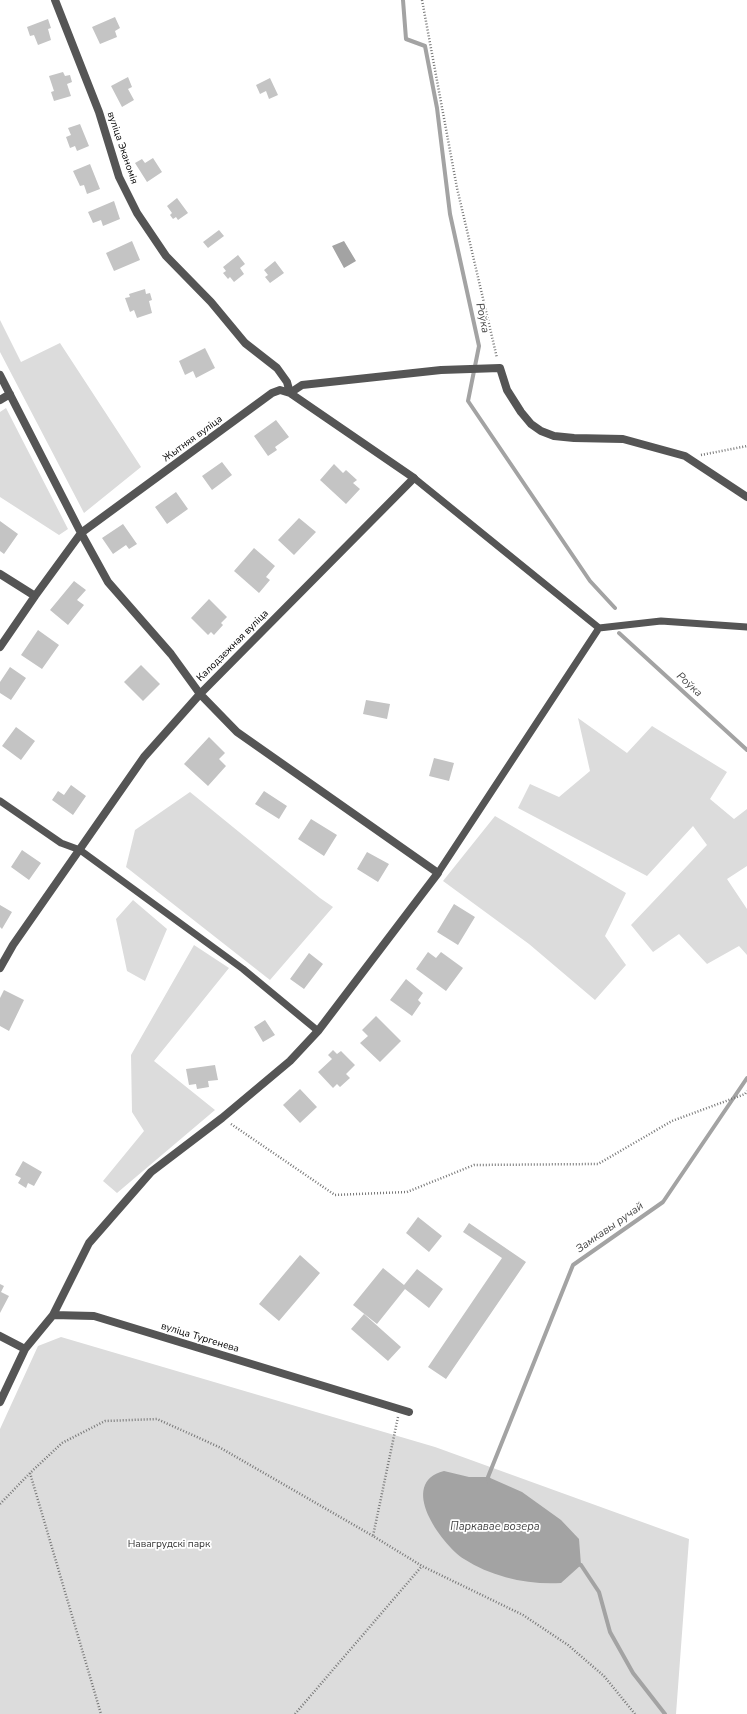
<!DOCTYPE html>
<html>
<head>
<meta charset="utf-8">
<style>
  body { margin:0 }
  canvas { display:block; background:#fff }
</style>
</head>
<body>
<canvas width="747" height="1714"></canvas>
<script>
const ctx = document.querySelector('canvas').getContext('2d');
ctx.lineJoin = 'round';
function fillPath(path, color) { ctx.fillStyle = color; ctx.fill(path, 'evenodd'); }
function trace(path, color, width, dash) { ctx.strokeStyle = color; ctx.lineWidth = width; ctx.lineCap = dash ? 'butt' : 'round'; ctx.setLineDash(dash || []); ctx.stroke(path); }
function write(font, color, halo, rows, align = 'center') {
  ctx.font = font + ' "Nunito Sans",sans-serif'; ctx.lineWidth = 3.5; ctx.setLineDash([]); ctx.textBaseline = 'middle'; ctx.strokeStyle = halo; ctx.fillStyle = color; for (const [text, x, y, turn = 0] of rows) {
    ctx.save(); ctx.translate(x, y); ctx.rotate((+turn || 0) * Math.PI / 180); ctx.textAlign = isNaN(turn) ? turn : align; if (halo) ctx.strokeText(text, 0, 0); ctx.fillText(text, 0, 0); ctx.restore();
  }
}
fillPath(new Path2D(`
  M0,320L21,362L60,343L141,467L84,513L0,352Z
  M6,408L68,529L59,535L0,497V412Z
  M578,718L627,753L652,726L727,772L710,799L734,819L747,809V866L727,879L747,909V955L739,946L707,964L679,934L653,952L631,925L707,845L693,826L647,876L518,808L530,784L559,797L590,771Z
  M190,792L320,898L333,907L270,980L126,867L135,830Z
  M495,816L626,893L605,936L626,965L595,1000L529,944L443,881Z
  M133,900L167,929L145,981L127,971L116,919Z
  M194,945L229,968L154,1061L215,1110L117,1193L103,1181L144,1131L132,1112L131,1055Z
  M61,1337L435,1447L689,1539L676,1714H0V1429L38,1346Z`), '#dcdcdc');
fillPath(new Path2D(`
  M344,241L356,261L344,268L332,246Z
  M444,1471L469,1477H488L522,1492L561,1520L579,1539L581,1565L561,1583C528,1585 492,1577 464,1559C441,1544 397,1483 444,1471Z`), '#a3a3a3');
trace(new Path2D(`
  M403,0L406,39L425,46L437,108L450,214L479,346L468,401L590,581L615,608
  M619,633L747,750
  M489,1482L488,1477L573,1265L663,1202L747,1078
  M577,1564L581,1565L599,1592L610,1632L633,1673L665,1714`), '#a3a3a3', 4);
fillPath(new Path2D(`
  M115,17L120,28L115,31L117,37L100,44L92,27Z
  M48,19L51,28L48,29L51,40L38,45L34,35L30,36L27,27Z
  M63,72L65,76L70,75L72,82L67,84L71,96L54,101L51,92L54,91L49,76Z
  M128,77L132,87L128,89L134,100L122,107L111,86Z
  M270,78L278,95L269,99L266,91L260,94L256,85Z
  M80,124L89,146L77,151L75,146L70,148L66,137L71,135L68,128Z
  M153,158L162,172L147,182L135,163L142,159L145,163Z
  M90,164L100,189L87,194L84,185L80,186L73,171Z
  M177,198L188,213L178,220L176,217L173,219L170,215L172,213L167,206Z
  M114,201L120,219L103,226L101,220L93,223L88,212Z
  M219,230L224,236L208,248L203,242Z
  M132,241L140,260L114,271L106,253Z
  M238,255L245,264L240,268L244,274L234,282L230,277L228,279L223,273L226,271L223,267Z
  M275,261L284,273L270,283L265,277L268,275L264,270Z
  M145,289L146,294L150,293L152,300L149,301L152,313L137,318L134,310L130,312L125,298L130,297L129,294Z
  M205,348L215,368L196,378L193,371L185,375L179,361Z
  M276,420L289,437L275,447L277,450L268,456L254,436Z
  M222,462L232,475L212,490L202,476Z
  M334,464L343,473L346,470L357,480L353,483L360,489L346,504L320,480Z
  M176,492L188,509L167,524L155,507Z
  M299,518L316,532L294,555L278,540Z
  M0,521L18,534L4,554L0,551Z
  M123,524L137,544L129,549L126,545L113,554L102,538Z
  M254,548L275,566L266,577L270,580L259,593L234,571Z
  M74,581L86,590L77,600L84,605L68,625L50,610Z
  M209,599L227,617L221,623L223,625L214,635L211,632L208,635L191,618Z
  M38,630L59,645L42,669L21,655Z
  M141,665L160,684L143,701L124,682Z
  M10,667L26,678L11,700L0,693V682Z
  M366,700L390,704L387,719L363,714Z
  M16,727L35,741L21,760L2,746Z
  M209,737L225,753L219,759L226,766L208,786L184,764Z
  M434,758L454,763L449,781L429,776Z
  M71,785L86,796L73,815L52,800L58,791L64,795Z
  M264,791L287,806L279,819L255,804Z
  M311,819L337,835L324,856L298,839Z
  M22,850L41,863L29,880L11,867Z
  M367,852L389,864L378,882L357,869Z
  M454,904L475,917L458,945L437,932Z
  M0,905L12,912L2,929L0,927Z
  M428,952L436,958L441,952L463,968L446,991L416,969Z
  M309,953L323,964L304,989L290,979Z
  M406,979L423,993L418,1000L421,1003L412,1016L390,1000Z
  M4,990L24,1000L9,1031L0,1026V998Z
  M376,1016L401,1041L380,1062L360,1043L368,1036L362,1030Z
  M265,1020L275,1035L263,1042L254,1027Z
  M333,1050L337,1054L341,1051L355,1065L346,1074L350,1078L340,1087L337,1084L333,1088L318,1072L332,1059L328,1055Z
  M215,1065L218,1080L208,1081L209,1087L197,1089L196,1084L189,1085L186,1069Z
  M300,1089L317,1107L300,1123L283,1105Z
  M23,1161L42,1172L34,1186L28,1183L26,1188L18,1183L21,1178L15,1175Z
  M418,1217L442,1236L429,1252L406,1233Z
  M469,1223L526,1262L446,1379L428,1367L502,1258L463,1232Z
  M300,1255L320,1273L279,1321L259,1304Z
  M383,1268L404,1285L417,1269L443,1289L429,1308L405,1289L377,1324L353,1305Z
  M0,1284L4,1286L1,1292L9,1296L0,1313Z
  M364,1314L401,1347L388,1361L351,1329Z`), '#c4c4c4');
trace(new Path2D(`
  M422,0L457,188L497,358
  M701,455L747,446
  M231,1124L335,1195L407,1192L474,1165L598,1164L672,1121L745,1094L747,1091
  M398,1417L373,1536L422,1566L523,1615L568,1645L604,1676L635,1714
  M30,1473L101,1714
  M0,1504L30,1473L62,1443L105,1421L157,1419L219,1447L373,1536
  M295,1714L422,1566`), '#777', 2.5, [1, 2]);
trace(new Path2D(`
  M414,478L599,628L661,621L747,627
  M0,801L61,843L80,850L243,969L318,1031
  M438,873L599,628`), '#555', 7);
trace(new Path2D(`
  M0,375L81,533L108,582L171,654L200,694L237,732L438,873L318,1031L290,1061L222,1118L151,1172L89,1243L53,1315
  M0,400L10,394
  M0,574L35,596L81,533L272,393L280,390L290,393L302,385L441,370L500,368L507,390L521,412L531,424L541,431L554,436L574,438L623,439L685,456L747,497
  M0,647L35,596
  M0,968L13,945L144,757L200,694L414,478L290,393L287,382L277,368L245,343L211,302L166,256L137,213L119,177L99,112L55,0
  M0,1336L25,1349L53,1315L94,1316L409,1412
  M0,1402L25,1349`), '#555', 8);
write('10px', '#000', '#fff', [
  ["вуліца Эканомія",122,148,71],
  ["Жытняя вуліца",193,439,-36],
  ["Калодзежная вуліца",233,646,-45],
  ["вуліца Тургенева",200,1338,17]
]);
write('10px', '#333', '#fff', [
  ["Навагрудскі парк",169,1545]
]);
write('italic 11px', '#444', '#fff', [
  ["Роўка",482,318,78],
  ["Роўка",689,685,42],
  ["Замкавы ручай",610,1228,-35],
  ["Паркавае возера",495,1527]
]);
</script>
</body>
</html>
